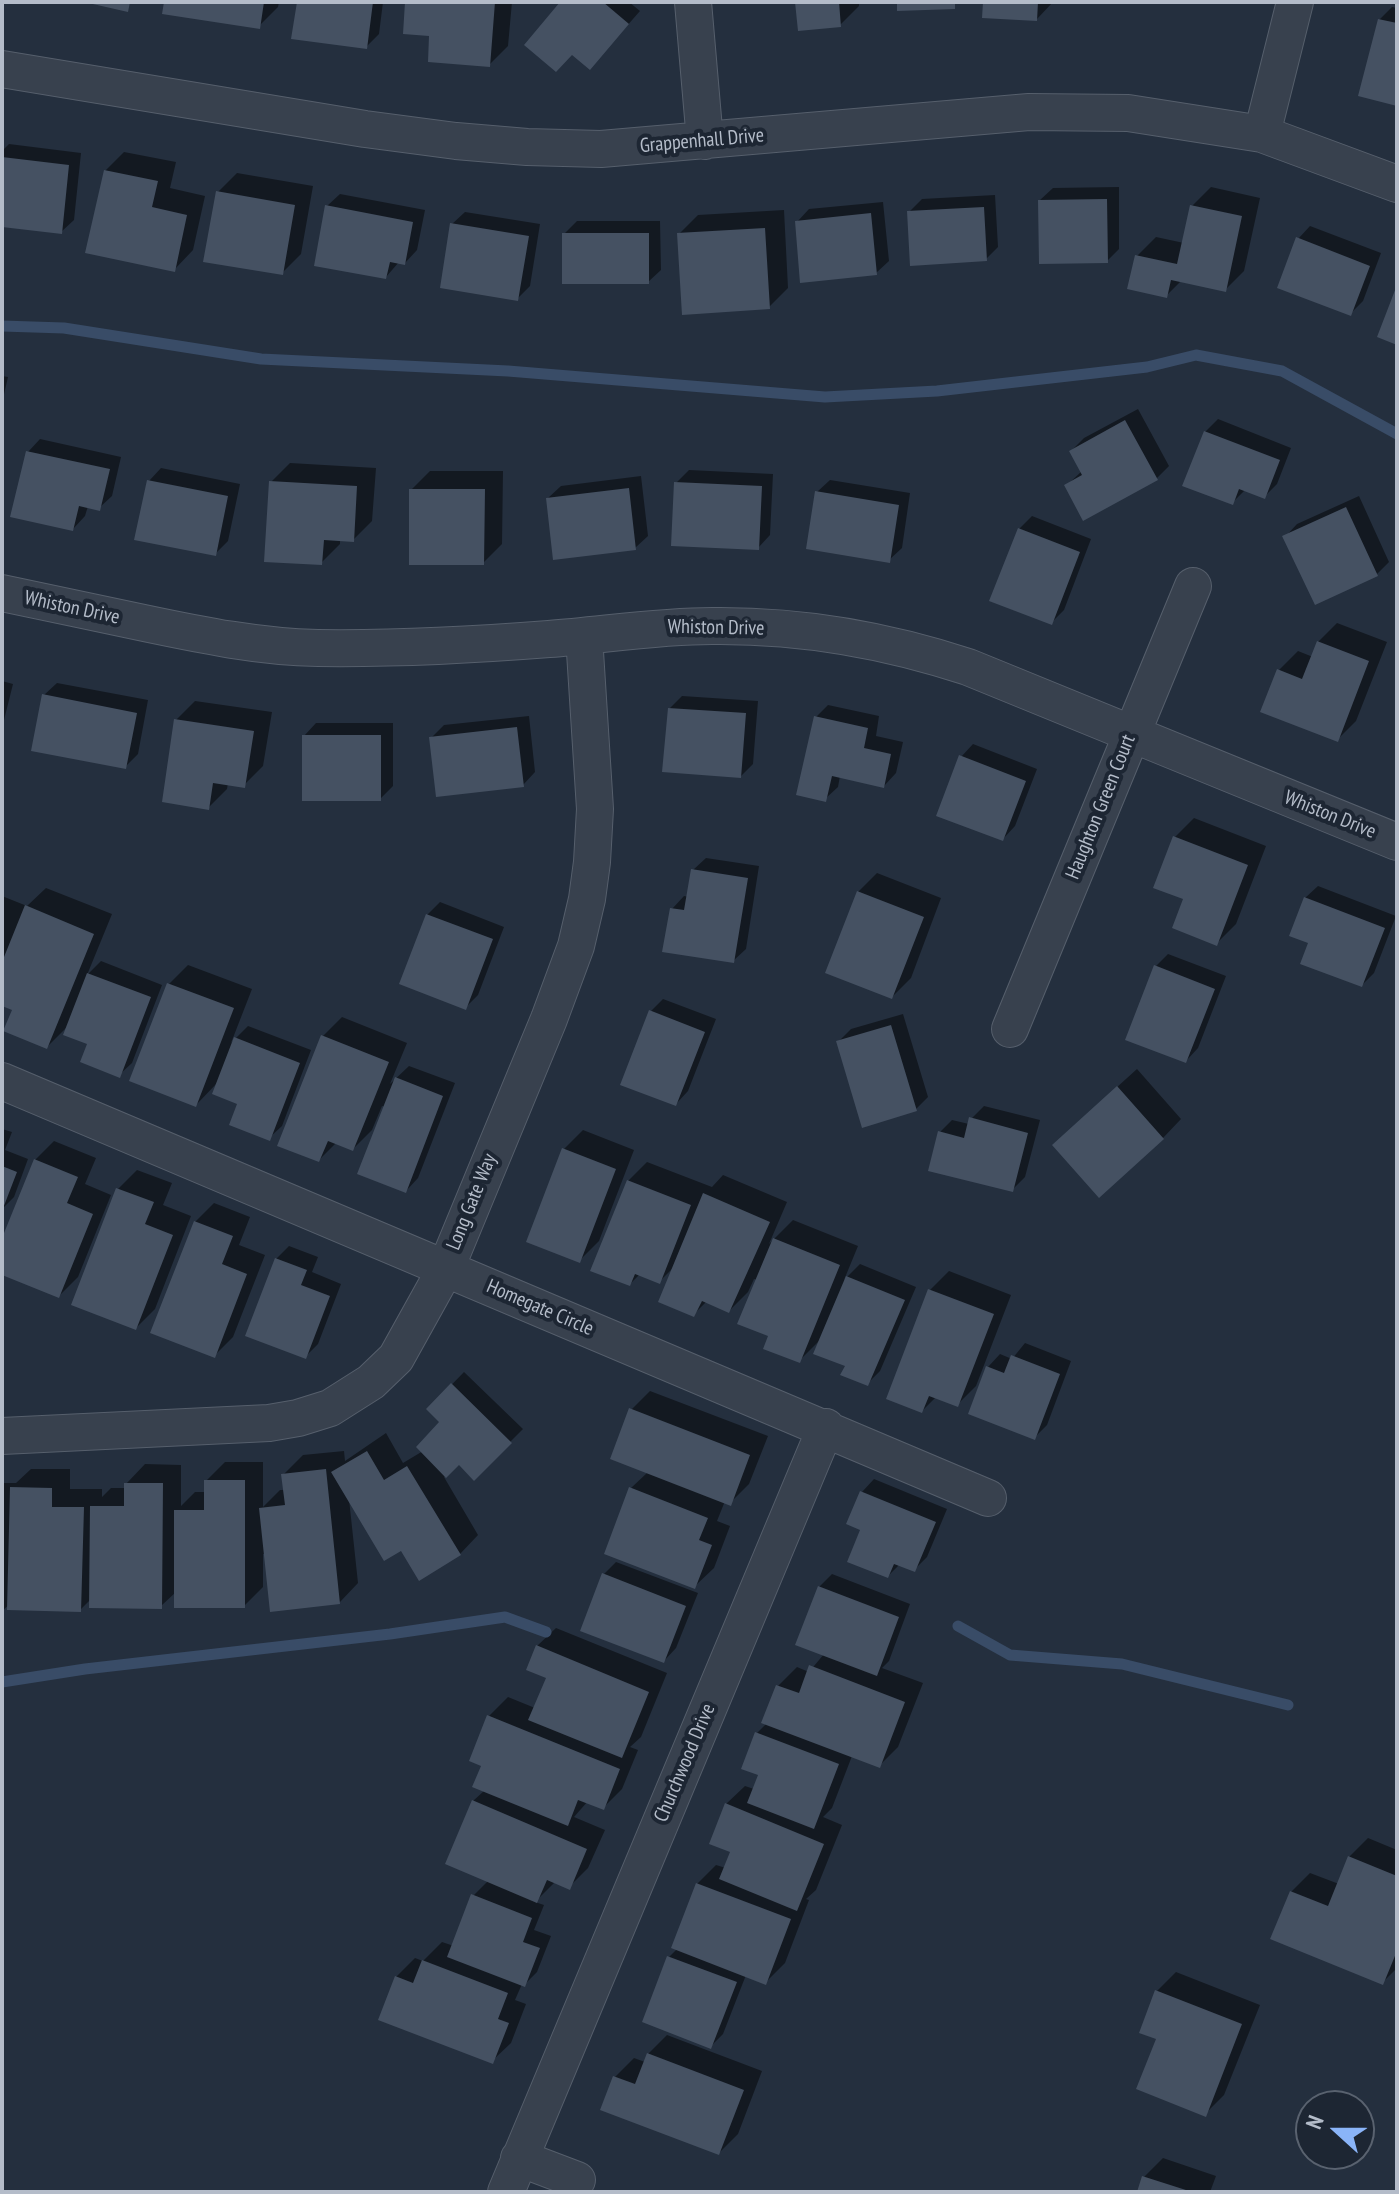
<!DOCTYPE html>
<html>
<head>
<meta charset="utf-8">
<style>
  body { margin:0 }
  #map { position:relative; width:1399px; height:2194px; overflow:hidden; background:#242f3e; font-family:"PT Sans Narrow",sans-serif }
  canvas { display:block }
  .frame { position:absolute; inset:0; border:4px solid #b4bcc9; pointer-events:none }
  .north { position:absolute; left:1295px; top:2090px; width:80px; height:80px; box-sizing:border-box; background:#1d2633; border:2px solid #59626f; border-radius:50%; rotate:291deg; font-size:22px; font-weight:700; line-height:32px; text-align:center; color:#b4bcc9 }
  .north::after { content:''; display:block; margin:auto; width:28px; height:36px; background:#8ab4f8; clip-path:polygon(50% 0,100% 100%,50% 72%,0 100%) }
</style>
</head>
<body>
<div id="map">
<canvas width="1399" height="2194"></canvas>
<div class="frame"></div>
<div class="north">N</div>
</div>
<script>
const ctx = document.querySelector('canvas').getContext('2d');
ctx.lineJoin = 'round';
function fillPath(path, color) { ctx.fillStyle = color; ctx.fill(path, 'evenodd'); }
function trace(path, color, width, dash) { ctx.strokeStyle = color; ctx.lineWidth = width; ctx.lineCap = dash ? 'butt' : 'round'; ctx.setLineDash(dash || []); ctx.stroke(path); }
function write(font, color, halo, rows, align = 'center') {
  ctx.font = font + ' "PT Sans Narrow",sans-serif'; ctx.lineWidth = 8; ctx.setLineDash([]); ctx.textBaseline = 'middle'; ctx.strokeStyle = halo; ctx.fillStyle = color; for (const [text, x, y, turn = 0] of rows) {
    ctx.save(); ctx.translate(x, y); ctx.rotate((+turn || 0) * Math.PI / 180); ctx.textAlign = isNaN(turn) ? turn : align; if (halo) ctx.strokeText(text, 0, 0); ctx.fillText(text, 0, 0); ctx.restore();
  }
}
fillPath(new Path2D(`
  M166,2H279L278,7L259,26Z
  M299,2H383L379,34L366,47Z
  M407,2H512L508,46L489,65L431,34Z
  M563,2H629L640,11L590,68Z
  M797,2H859V6L840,25Z
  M985,2H1053L1037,19Z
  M1392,7L1397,8V104L1379,20Z
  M9,144L81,153L74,220L61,232L2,225V151Z
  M124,152L176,162L170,188L205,196L193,250L174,270L105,171Z
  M237,173L313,186L301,254L282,273L218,192Z
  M1119,187V249L1107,261L1040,200L1053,188Z
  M1211,187L1260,198L1244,271L1225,290L1181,281L1166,296L1137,256L1156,237L1184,243L1192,206Z
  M340,194L425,210L417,250L405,263L399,262L386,277L327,206Z
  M995,195L998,247L986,259L909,212L922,199Z
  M883,202L889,261L876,273L797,222L809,209Z
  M784,210L788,288L769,307L679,234L698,215Z
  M465,212L540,224L530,286L517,299L452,224Z
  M577,221H660L661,270L648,282L564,234Z
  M1310,226L1381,253L1363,301L1350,314L1298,239Z
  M2,376L8,377L2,403Z
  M1138,409L1169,466L1157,478L1066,486L1082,471L1071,451L1084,438Z
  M1218,419L1291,448L1277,484L1265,496L1246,489L1232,503L1205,432Z
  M40,439L121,457L112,496L99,508L88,506L85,516L73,529L28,452Z
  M290,463L376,468L372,521L353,540L340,539V544L321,563L271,482Z
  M161,468L240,484L228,541L215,554L149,481Z
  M689,470L773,474L770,535L758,548L676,483Z
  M430,471H503L502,544L483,563L411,490Z
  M641,476L648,536L635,548L548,498L561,486Z
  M830,480L910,493L902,548L889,560L817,492Z
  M1359,496L1389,562L1377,574L1285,537L1297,524Z
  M1032,516L1091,539L1064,610L1051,623L1019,529Z
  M1337,623L1387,642L1356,721L1337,740L1279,670L1298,651L1313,657L1318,642Z
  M2,681L13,684L2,728Z
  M57,683L148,700L138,754L125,767L44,695Z
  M682,696L758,701L753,764L741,776L669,709Z
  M195,701L272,712L263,766L244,785L228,783L227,789L208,808L176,720Z
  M828,705L879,716L876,736L903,742L896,773L884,786L840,776L838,787L825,799L816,717Z
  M529,716L535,772L523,785L431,738L444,725Z
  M316,723H393V786L380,799L304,736Z
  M973,744L1037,769L1015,826L1003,839L961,757Z
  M1194,818L1266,846L1236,924L1217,943L1175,837Z
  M706,858L759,866L746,949L733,961L672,909L684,896L689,897L693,870Z
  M877,873L941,898L911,978L892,997L858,892Z
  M1318,886L1396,916L1374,973L1362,985L1311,942L1305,898Z
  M46,888L112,914L87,975L101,961L162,985L132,1063L119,1075L69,1025L47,1047L15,1009L2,1004V896L27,906Z
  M440,902L504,927L478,995L465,1008L427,915Z
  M1168,954L1226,976L1198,1048L1186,1061L1155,967Z
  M188,965L252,989L231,1043L248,1026L311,1050L282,1126L269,1138L219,1081L196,1105L132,1080L169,984Z
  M663,999L716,1019L688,1091L676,1104L650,1012Z
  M903,1014L928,1097L916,1109L838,1042L851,1029Z
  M342,1017L407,1043L390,1084L409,1066L455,1083L418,1178L406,1191L385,1107L382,1106L372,1130L353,1149L336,1143L319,1160L323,1036Z
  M1137,1069L1181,1119L1163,1138L1074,1126Z
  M984,1106L1040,1120L1025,1177L1012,1190L940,1132L952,1120L969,1124L971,1119Z
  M2,1129L12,1132L5,1150L28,1159L14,1197L2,1209Z
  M583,1130L634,1150L599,1241L580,1260L564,1149Z
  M54,1141L96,1158L85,1184L111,1195L78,1277L59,1296L2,1273V1243L35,1160Z
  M647,1162L712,1187L723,1175L787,1202L769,1244L793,1220L858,1246L844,1280L860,1264L916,1287L880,1371L867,1384L822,1338L799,1361L771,1335L757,1280L754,1279L748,1292L729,1311L707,1301L694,1314L676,1265L659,1282L640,1274L630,1284L628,1181Z
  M137,1170L172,1183L163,1205L191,1216L155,1309L136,1328L118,1189Z
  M214,1203L250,1217L239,1245L265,1255L233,1337L214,1356L195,1222Z
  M289,1246L318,1257L312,1272L341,1284L318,1344L305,1357L276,1259Z
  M949,1271L1011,1295L976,1386L957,1405L936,1397L922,1411L930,1290Z
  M1025,1343L1071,1361L1047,1425L1034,1438L988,1367L1000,1354L1012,1359Z
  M464,1372L523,1429L474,1478L459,1463L444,1477L478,1535L460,1554L402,1548L349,1499L358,1583L340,1602L266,1554H263V1587L244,1606L176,1592L161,1606L91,1599L81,1609L10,1604L2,1611V1483H16L31,1469H70V1489H102V1497L111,1488H126V1484L145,1464L181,1465V1506L195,1492H206V1481L225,1462H263V1507L280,1490H285L284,1474L303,1455L344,1451L345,1461L386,1433L403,1463L423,1451L442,1422L428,1409Z
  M650,1391L768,1436L749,1484L730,1503L725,1501L717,1521L730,1526L714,1568L695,1586L631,1488L648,1472L631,1410Z
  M874,1479L947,1509L927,1557L914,1570L900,1564L888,1576L863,1528L862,1492Z
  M616,1562L698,1593L676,1648L664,1661L603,1575Z
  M832,1574L910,1604L889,1661L882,1668L923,1683L898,1747L879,1766L852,1756L832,1808L823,1817L842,1825L816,1890L806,1899L809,1900L785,1963L766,1982L746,1975L723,2034L711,2046L669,1957L678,1948L697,1884L716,1865L726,1868L733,1851L726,1804L745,1786L754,1789L760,1774L757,1733L767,1723L778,1686L797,1667L809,1672L824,1654L819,1587Z
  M556,1628L667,1673L641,1737L630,1747L638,1750L622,1789L603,1808L588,1801L574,1817L605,1830L588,1868L569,1887L556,1881L535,1902L544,1905L534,1930L551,1936L537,1972L524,1985L522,1984L515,2000L526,2004L511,2043L492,2061L396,1977L415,1958L423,1961L442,1942L454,1946L473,1896L489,1880L473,1801L485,1790L484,1765L489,1716L508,1697L535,1708L548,1676L537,1646Z
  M1368,1838L1397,1850V1968L1383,1982L1291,1892L1310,1873L1339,1884L1349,1857Z
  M1176,1972L1260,2005L1224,2095L1205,2114L1157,1991Z
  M667,2035L762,2071L738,2134L719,2153L615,2077L634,2058L645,2062L648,2054Z
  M1163,2158L1216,2176L1210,2192H1139L1144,2177Z`), '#0007');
trace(new Path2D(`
  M2,326L64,328L261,359L508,371L825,397L937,391L1147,367L1196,355L1282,371L1397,434
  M958,1626L1010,1655L1122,1664L1288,1705
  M2,1682L85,1669L390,1634L505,1617L546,1632`), '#394c67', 11);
fillPath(new Path2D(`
  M84,2H130L128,12Z
  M164,2H264L260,29L162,14Z
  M297,2H373L367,49L291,39Z
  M405,2H495L490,67L428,62L429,36L403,34Z
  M560,2H603L629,24L590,70L572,55L556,72L524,45Z
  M795,2H839L841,27L798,31Z
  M897,2H955V9L897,11Z
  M983,2H1038L1037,21L982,18Z
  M1378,19L1397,23V106L1358,96Z
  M2,157L69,165L62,234L2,227Z
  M104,170L158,181L152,207L187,215L175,272L85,253Z
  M216,191L295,205L283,275L203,262Z
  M1107,199L1108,263L1039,264L1038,200Z
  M325,205L413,222L405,265L390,262L386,279L314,266Z
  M1190,205L1242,216L1226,292L1171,280L1167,298L1127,289L1135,255L1177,264Z
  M984,207L987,261L910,266L907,211Z
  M871,213L877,275L800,283L795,221Z
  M450,223L529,236L518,301L440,288Z
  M765,228L770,309L682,315L677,233Z
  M562,233H649V284H562Z
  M1296,237L1370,266L1351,316L1277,288Z
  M1397,285V345L1377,337Z
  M1125,420L1158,480L1083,521L1064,485L1082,475L1069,451Z
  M1204,431L1280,460L1265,499L1239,489L1233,505L1182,486Z
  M26,451L110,469L100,511L79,506L73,531L10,517Z
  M147,480L228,496L216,556L134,540Z
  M269,481L357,486L354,542L324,540L322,565L264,562Z
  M674,482L762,486L759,550L671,546Z
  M629,488L636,550L553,560L546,498Z
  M409,489H485L484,565H409Z
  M815,491L899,505L890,563L806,549Z
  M1346,507L1378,576L1315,605L1282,536Z
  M1018,528L1080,552L1052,625L989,601Z
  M1317,641L1369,661L1338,742L1260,712L1277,669L1302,679Z
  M42,694L137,713L126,769L31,751Z
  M668,708L746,713L741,778L662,772Z
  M814,716L868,728L864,748L891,754L884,788L832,776L826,802L796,795Z
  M174,719L254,731L245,788L213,783L209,810L162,802Z
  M517,727L524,787L436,797L429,737Z
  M302,735H381V801H302Z
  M959,755L1026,781L1003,841L936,816Z
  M1173,836L1248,865L1217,946L1172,928L1183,899L1153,888Z
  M691,869L748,878L734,963L662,952L670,908L684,910Z
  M857,891L924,917L892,999L825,973Z
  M1304,897L1385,928L1362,987L1300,964L1308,943L1289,936Z
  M25,905L94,934L47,1049L3,1031L12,1010L2,1006V962Z
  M426,914L493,939L466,1010L399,984Z
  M1154,965L1215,989L1186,1063L1125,1040Z
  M87,973L151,997L120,1078L80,1062L87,1044L63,1035Z
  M167,983L234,1008L196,1107L129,1081Z
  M649,1010L705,1032L676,1106L620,1085Z
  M891,1025L917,1111L862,1128L836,1041Z
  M321,1035L389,1062L353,1151L328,1141L319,1162L277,1146Z
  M234,1037L300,1063L270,1141L229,1125L237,1104L212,1094Z
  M395,1077L443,1096L406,1193L357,1174Z
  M1117,1086L1164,1139L1099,1198L1052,1145Z
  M969,1117L1028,1133L1013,1192L928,1171L938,1131L964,1138Z
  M562,1148L616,1169L580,1263L526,1242Z
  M34,1159L78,1177L67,1203L93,1214L59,1298L2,1275V1238Z
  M2,1166L17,1172L2,1211Z
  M627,1180L691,1205L660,1284L635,1274L630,1286L590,1271Z
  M116,1188L154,1202L145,1224L173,1235L136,1330L71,1305Z
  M703,1193L770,1222L729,1313L702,1301L694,1317L658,1302Z
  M194,1221L233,1236L222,1264L247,1274L215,1358L150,1333Z
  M773,1238L840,1265L800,1363L763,1349L768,1336L737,1324Z
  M275,1258L307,1270L301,1285L330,1296L306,1359L245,1336Z
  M846,1276L905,1300L868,1386L840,1375L845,1366L813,1354Z
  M928,1289L994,1314L958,1407L929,1396L922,1413L886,1399Z
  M1011,1355L1060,1374L1035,1440L968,1414L986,1366L1004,1373Z
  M451,1383L512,1443L474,1481L459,1465L446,1478L416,1447L439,1422L426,1409Z
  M629,1408L750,1455L731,1506L610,1459Z
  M367,1451L384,1480L407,1466L461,1555L419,1581L401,1551L384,1561L331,1472Z
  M326,1469L340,1604L270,1612L259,1508L285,1505L281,1474Z
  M204,1480H245V1608H174V1510H204Z
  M124,1483H163L162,1609L89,1608L90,1506H124Z
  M10,1487L52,1488V1507H84L81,1612L7,1610Z
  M629,1487L708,1518L699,1540L712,1545L695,1589L604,1554Z
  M860,1491L936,1522L915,1572L894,1564L888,1578L847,1562L860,1530L846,1524Z
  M602,1573L686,1606L664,1663L580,1631Z
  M818,1586L899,1617L877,1676L795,1645Z
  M536,1645L649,1692L622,1758L528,1720L546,1678L526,1670Z
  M809,1665L905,1702L880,1768L761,1723L776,1685L799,1693Z
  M487,1715L620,1769L604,1810L578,1800L568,1826L472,1787L481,1766L469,1761Z
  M755,1732L839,1764L814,1829L747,1803L758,1775L741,1769Z
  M472,1800L587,1849L570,1890L547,1880L537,1903L445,1864Z
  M725,1803L824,1844L797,1911L719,1879L730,1852L709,1844Z
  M1348,1856L1397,1876V1951L1383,1985L1270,1939L1290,1891L1328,1906Z
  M696,1883L791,1919L766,1985L671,1948Z
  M471,1894L532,1918L523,1942L540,1948L525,1987L447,1957Z
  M667,1956L737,1982L711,2049L642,2022Z
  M422,1960L508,1993L498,2019L509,2023L493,2064L378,2020L395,1976L413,1983Z
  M1155,1990L1242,2024L1206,2117L1136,2089L1156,2039L1139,2033Z
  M647,2053L744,2090L719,2155L600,2110L613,2076L635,2084Z
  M1142,2176L1189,2191V2192H1137Z`), '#455162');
const minor = new Path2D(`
  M693,2L705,141
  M2,69L365,129L456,141L527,147L601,149L1029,112L1128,113L1262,134L1397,184
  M1262,134L1295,2
  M2,593C49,603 97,613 144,623C201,635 260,647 318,648C395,649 472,645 549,639C603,635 657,626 712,626C799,625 886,640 968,667L1397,842
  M1010,1029L1193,586
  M2,1081L988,1498
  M2,1436L269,1423L298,1418L330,1408L371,1382L396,1358L446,1268L549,1019L576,946L587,899L592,862L595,809L584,636
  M519,2158L577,2180
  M506,2192L826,1427`);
trace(minor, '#565f6c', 38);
trace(minor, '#38414e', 36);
write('20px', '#b4bcc9', '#1d2633', [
  ["Grappenhall Drive",702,141,-5],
  ["Whiston Drive",72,608,12],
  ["Whiston Drive",716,628,1],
  ["Haughton Green Court",1101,807,-68],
  ["Whiston Drive",1330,815,22],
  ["Long Gate Way",472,1202,-68],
  ["Homegate Circle",540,1308,23],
  ["Churchwood Drive",685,1763,-67]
]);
</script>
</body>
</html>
